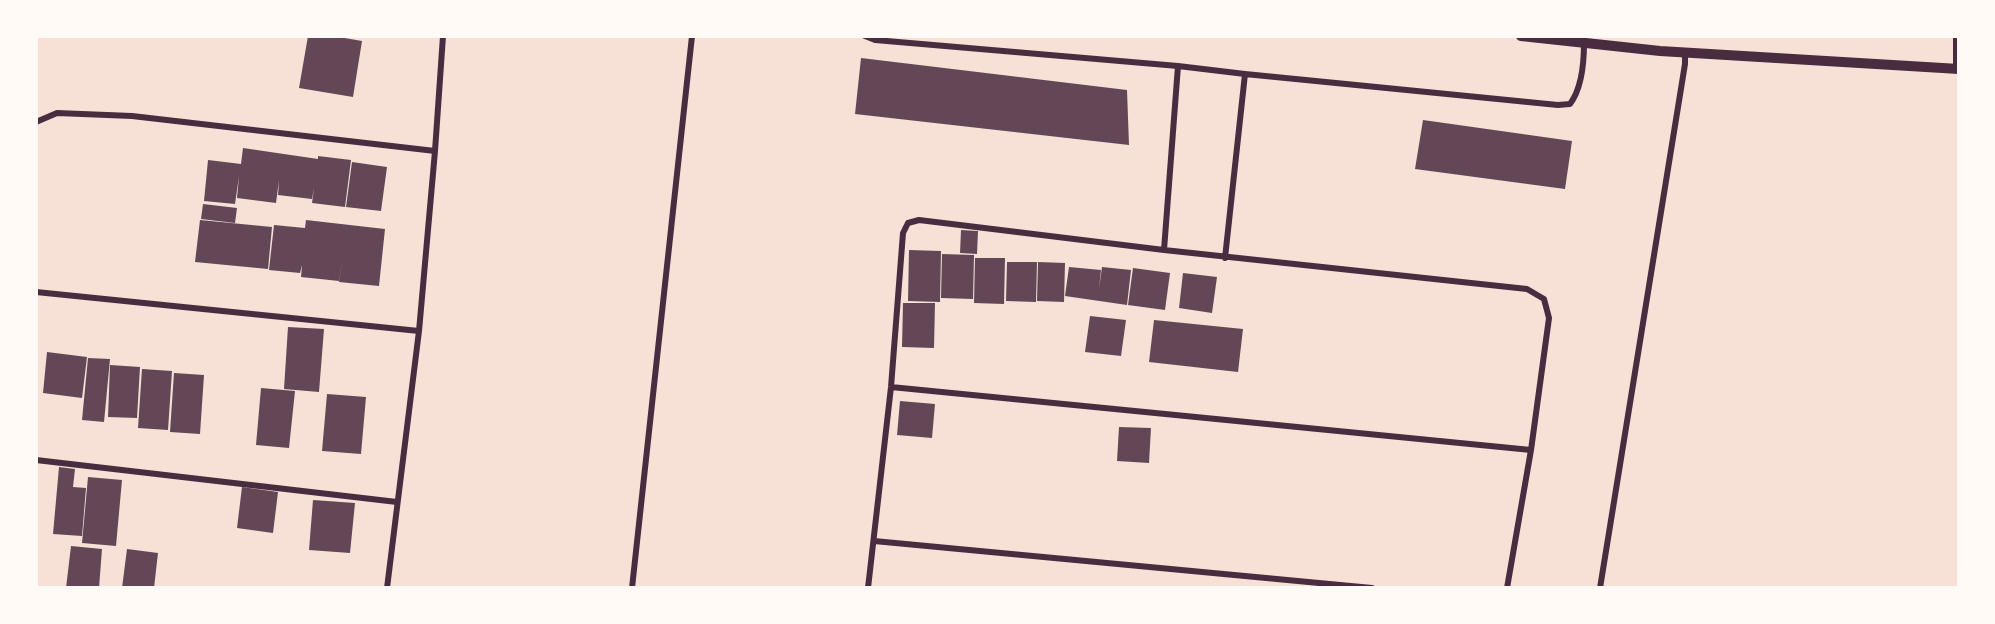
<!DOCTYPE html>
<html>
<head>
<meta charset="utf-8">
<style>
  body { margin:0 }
  #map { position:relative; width:1995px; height:624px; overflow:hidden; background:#f7e1d7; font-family:Jost,sans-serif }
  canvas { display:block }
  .frame { position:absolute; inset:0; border:38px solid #fffaf5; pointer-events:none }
</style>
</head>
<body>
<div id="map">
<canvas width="1995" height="624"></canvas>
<div class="frame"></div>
</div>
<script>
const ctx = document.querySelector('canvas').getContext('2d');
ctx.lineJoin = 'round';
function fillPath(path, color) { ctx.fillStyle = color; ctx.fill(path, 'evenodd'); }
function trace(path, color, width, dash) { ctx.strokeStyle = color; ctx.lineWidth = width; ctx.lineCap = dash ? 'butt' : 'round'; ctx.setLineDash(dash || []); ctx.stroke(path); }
fillPath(new Path2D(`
  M308,36H333L362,41L353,97L299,88Z
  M861,58L1127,90L1129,145L855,114Z
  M1423,120L1572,141L1565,189L1415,169Z
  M243,148L318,159V156L351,160L345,207L312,203L314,188L312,199L278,195L279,180L276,203L237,198L239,176L235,204L204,201L208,160L241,164Z
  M352,162L387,167L381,211L346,207Z
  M203,204L237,208L235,223L201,219Z
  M200,220L272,227L268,269L195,262Z
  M306,220L385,229L379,286L339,282L342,261L339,281L301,277L302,265L300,273L269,270L274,225L305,228Z
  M961,230L978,231L977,254L960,253Z
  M909,250L941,251L940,302L908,301Z
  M942,254L974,255L973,299L941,298Z
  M975,258H1005L1004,304L974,303Z
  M1007,262H1037L1036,302L1006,301Z
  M1038,262L1065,263L1064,302L1037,301Z
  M1069,267L1101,270L1099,289L1102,267L1131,270L1127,305L1065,296Z
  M1133,268L1170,273L1165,310L1128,305Z
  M1183,273L1217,277L1212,313L1179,308Z
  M903,303H935L934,348L902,347Z
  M1090,316L1126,320L1121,356L1085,352Z
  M1154,320L1243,329L1238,372L1149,362Z
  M288,327L324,329L319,392L284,389Z
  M47,352L87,357L82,398L43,393Z
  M88,358L110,359L104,422L82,420Z
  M110,365L140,367L137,418L108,417Z
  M142,369L172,371L168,430L138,428Z
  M174,373L204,375L200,434L170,432Z
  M261,388L295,391L289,448L256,445Z
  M327,394L366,397L361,454L322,451Z
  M900,401L935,404L932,438L897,435Z
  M1119,427L1151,428L1149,463L1117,461Z
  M59,467L75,469L73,487L86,488L82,536L53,534Z
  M88,477L122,480L116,546L82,543Z
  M242,487L278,492L273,533L237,528Z
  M313,500L355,503L350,553L309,550Z
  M71,546L102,549L99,588H66Z
  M127,549L158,553L154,588H122Z`), '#644757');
trace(new Path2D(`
  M865,36L875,40L1178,66L1245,74L1558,105L1570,104C1582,88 1584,62 1584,43
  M1956,36V68
  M36,122L57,113L132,116L435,151
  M1164,250L1527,289L1544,299L1549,318L1531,450L1507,588
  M1225,258L1245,74
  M36,292L419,331
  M891,387L1531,450
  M36,460L397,502
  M874,541L1372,588
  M387,588L419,331L435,151L443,36
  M632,588L692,36
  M868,588L891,387L903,233L908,223L919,220L1164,250L1178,66
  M1600,588L1685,64V53`), '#4a2c40', 6);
trace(new Path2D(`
  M1521,36L1660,51L1959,69`), '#4a2c40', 10);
</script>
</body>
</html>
